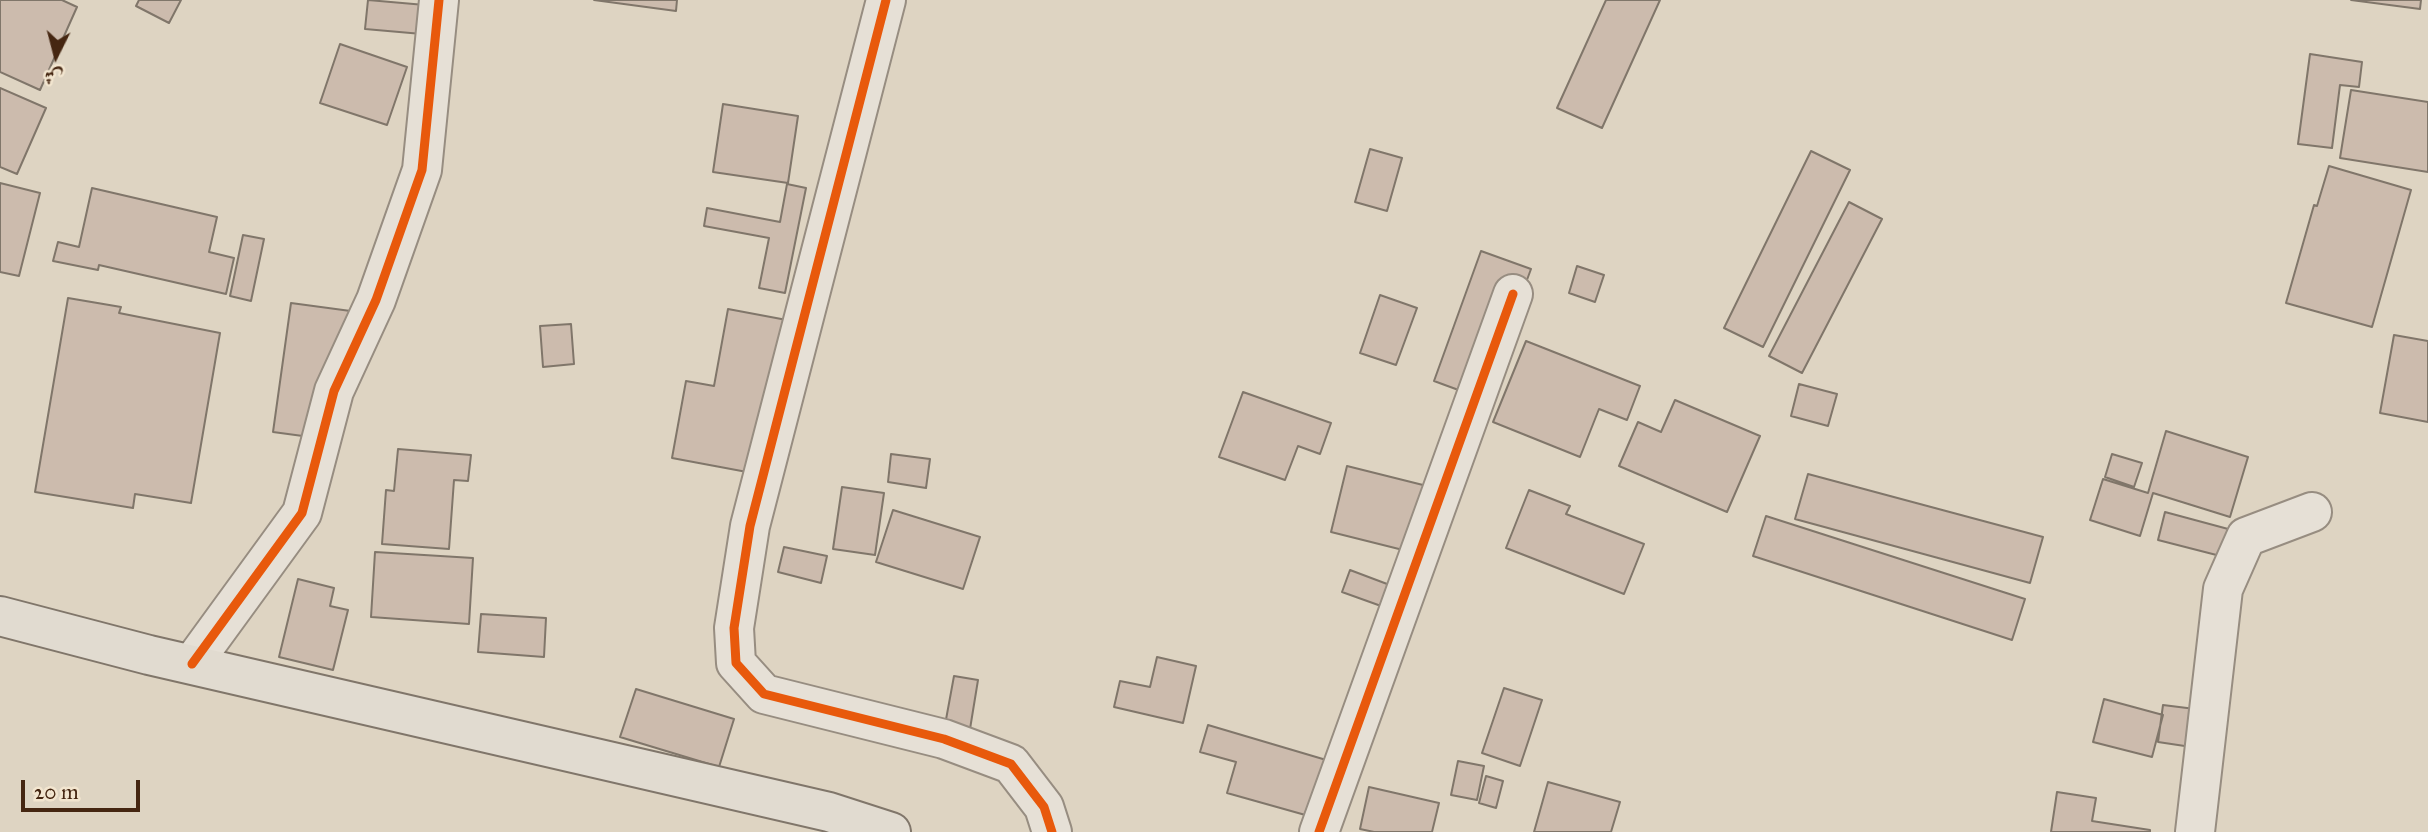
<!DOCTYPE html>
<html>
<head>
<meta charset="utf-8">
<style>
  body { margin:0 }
  #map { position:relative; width:2428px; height:832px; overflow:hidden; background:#ded4c2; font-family:"IM FELL Great Primer",Amiri,serif }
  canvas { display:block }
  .north { position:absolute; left:21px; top:21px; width:70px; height:70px; -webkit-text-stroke:5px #f2e5cf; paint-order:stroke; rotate:186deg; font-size:19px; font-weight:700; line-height:28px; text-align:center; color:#452611 }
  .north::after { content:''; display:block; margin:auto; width:24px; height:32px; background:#452611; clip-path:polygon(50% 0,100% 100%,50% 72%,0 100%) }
  .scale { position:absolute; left:21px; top:780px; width:119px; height:32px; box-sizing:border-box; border:4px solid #452611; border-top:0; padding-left:9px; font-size:21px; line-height:24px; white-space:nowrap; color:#452611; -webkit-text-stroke:5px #f2e5cf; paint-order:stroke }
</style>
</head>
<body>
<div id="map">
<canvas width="2428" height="832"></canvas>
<div class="north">ش</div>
<div class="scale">20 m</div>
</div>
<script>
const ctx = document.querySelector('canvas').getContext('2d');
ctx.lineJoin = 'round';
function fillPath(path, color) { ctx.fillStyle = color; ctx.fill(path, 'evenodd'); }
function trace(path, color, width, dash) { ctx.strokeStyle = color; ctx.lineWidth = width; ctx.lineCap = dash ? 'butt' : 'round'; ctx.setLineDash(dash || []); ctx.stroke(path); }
const building = new Path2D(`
  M0,0H62L77,7L40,90L0,72Z
  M139,0H181L169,23L136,6Z
  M368,0L425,5L422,34L365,29Z
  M594,0H677L676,11Z
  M1606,0H1660L1602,128L1557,108Z
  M2351,0H2421L2420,9Z
  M340,44L407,67L387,125L320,103Z
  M2310,54L2362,62L2359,87L2340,85L2332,148L2298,144Z
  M0,88L46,108L17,174L0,167Z
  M2351,90L2428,102V172L2340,158Z
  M723,104L798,116L788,183L713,172Z
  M1370,149L1402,158L1387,211L1355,202Z
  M1811,151L1850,170L1763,347L1724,328Z
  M2329,166L2411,190L2372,327L2286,303L2314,205L2317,206Z
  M0,183L40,193L19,276L0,272Z
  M787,184L806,188L785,293L759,288L769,238L704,226L707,208L780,222Z
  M92,188L217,217L209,252L234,258L226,294L99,265L98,270L53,261L58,242L79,247Z
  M1849,202L1882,219L1802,373L1769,356Z
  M243,235L264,239L251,301L230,296Z
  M1481,251L1531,269L1483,399L1434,381Z
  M1577,266L1604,275L1595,302L1569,293Z
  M1380,295L1417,308L1396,365L1360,353Z
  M68,298L121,307L119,313L220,333L191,503L135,494L133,508L35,492Z
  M291,303L358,312L340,441L273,432Z
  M728,309L792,321L763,475L672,458L686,381L714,386Z
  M571,324L574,364L543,367L540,326Z
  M2394,335L2428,341V422L2380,413Z
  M1526,341L1640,386L1627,420L1599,409L1580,457L1493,422Z
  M1799,384L1837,394L1828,426L1791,416Z
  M1243,392L1331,423L1320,454L1298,446L1285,480L1219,457Z
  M1675,400L1760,436L1727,512L1619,466L1638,422L1661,432Z
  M2166,431L2248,457L2230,517L2153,493L2140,536L2090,520L2103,479L2148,493Z
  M398,449L471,455L468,481L454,480L449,549L382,544L386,490L394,491Z
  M891,454L930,459L926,488L888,482Z
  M2112,454L2142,463L2134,487L2105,477Z
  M1347,466L1427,486L1411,552L1331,532Z
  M1808,474L2043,537L2030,583L1795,519Z
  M842,487L884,493L875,555L833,549Z
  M1529,490L1570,506L1566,514L1644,544L1624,594L1506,548Z
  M893,510L980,537L963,589L876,562Z
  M2165,512L2243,533L2236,560L2158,540Z
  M1766,516L2025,599L2012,640L1753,556Z
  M784,547L827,556L821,583L778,572Z
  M375,552L473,558L469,624L371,617Z
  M1350,570L1403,590L1395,611L1342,592Z
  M298,579L334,588L330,606L348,610L333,670L279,657Z
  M481,614L546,618L544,657L478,652Z
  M1157,657L1196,666L1183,723L1114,707L1120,681L1150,687Z
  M954,676L978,680L970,729L945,725Z
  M1504,688L1542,700L1520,766L1482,753Z
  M636,689L734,719L719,767L620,737Z
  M2104,699L2163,715L2152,757L2093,742Z
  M2163,705L2203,710L2198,748L2158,742Z
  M1208,725L1333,762L1316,818L1227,793L1236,762L1200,752Z
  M1458,761L1484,766L1477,800L1451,795Z
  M1486,776L1503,781L1496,808L1479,803Z
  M1548,782L1620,802L1611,832H1534Z
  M1369,787L1439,803L1432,832H1374L1360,829Z
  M2057,792L2096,798L2092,821L2150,830V832H2051Z`);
fillPath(building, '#ccbbad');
trace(building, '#80766a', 2);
const minor = new Path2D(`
  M886,0L750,526L734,628L736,663L764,694L944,739L1011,764L1044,807L1052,832
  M192,664L302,513L334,391L376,300L422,170L439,0
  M1319,832L1513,294
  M2195,832L2223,589L2246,537L2312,512`);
const major = new Path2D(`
  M0,616L149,655L829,812L891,832`);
trace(minor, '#978d81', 42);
trace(major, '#80766a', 42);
trace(minor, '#e6e0d6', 38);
trace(major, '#e1dbd0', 38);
trace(new Path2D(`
  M886,0L750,526L734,628L736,663L764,694L944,739L1011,764L1044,807L1052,832
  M192,664L302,513L334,391L376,300L422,170L439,0
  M1319,832L1513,294`), '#e8590c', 9);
</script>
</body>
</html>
